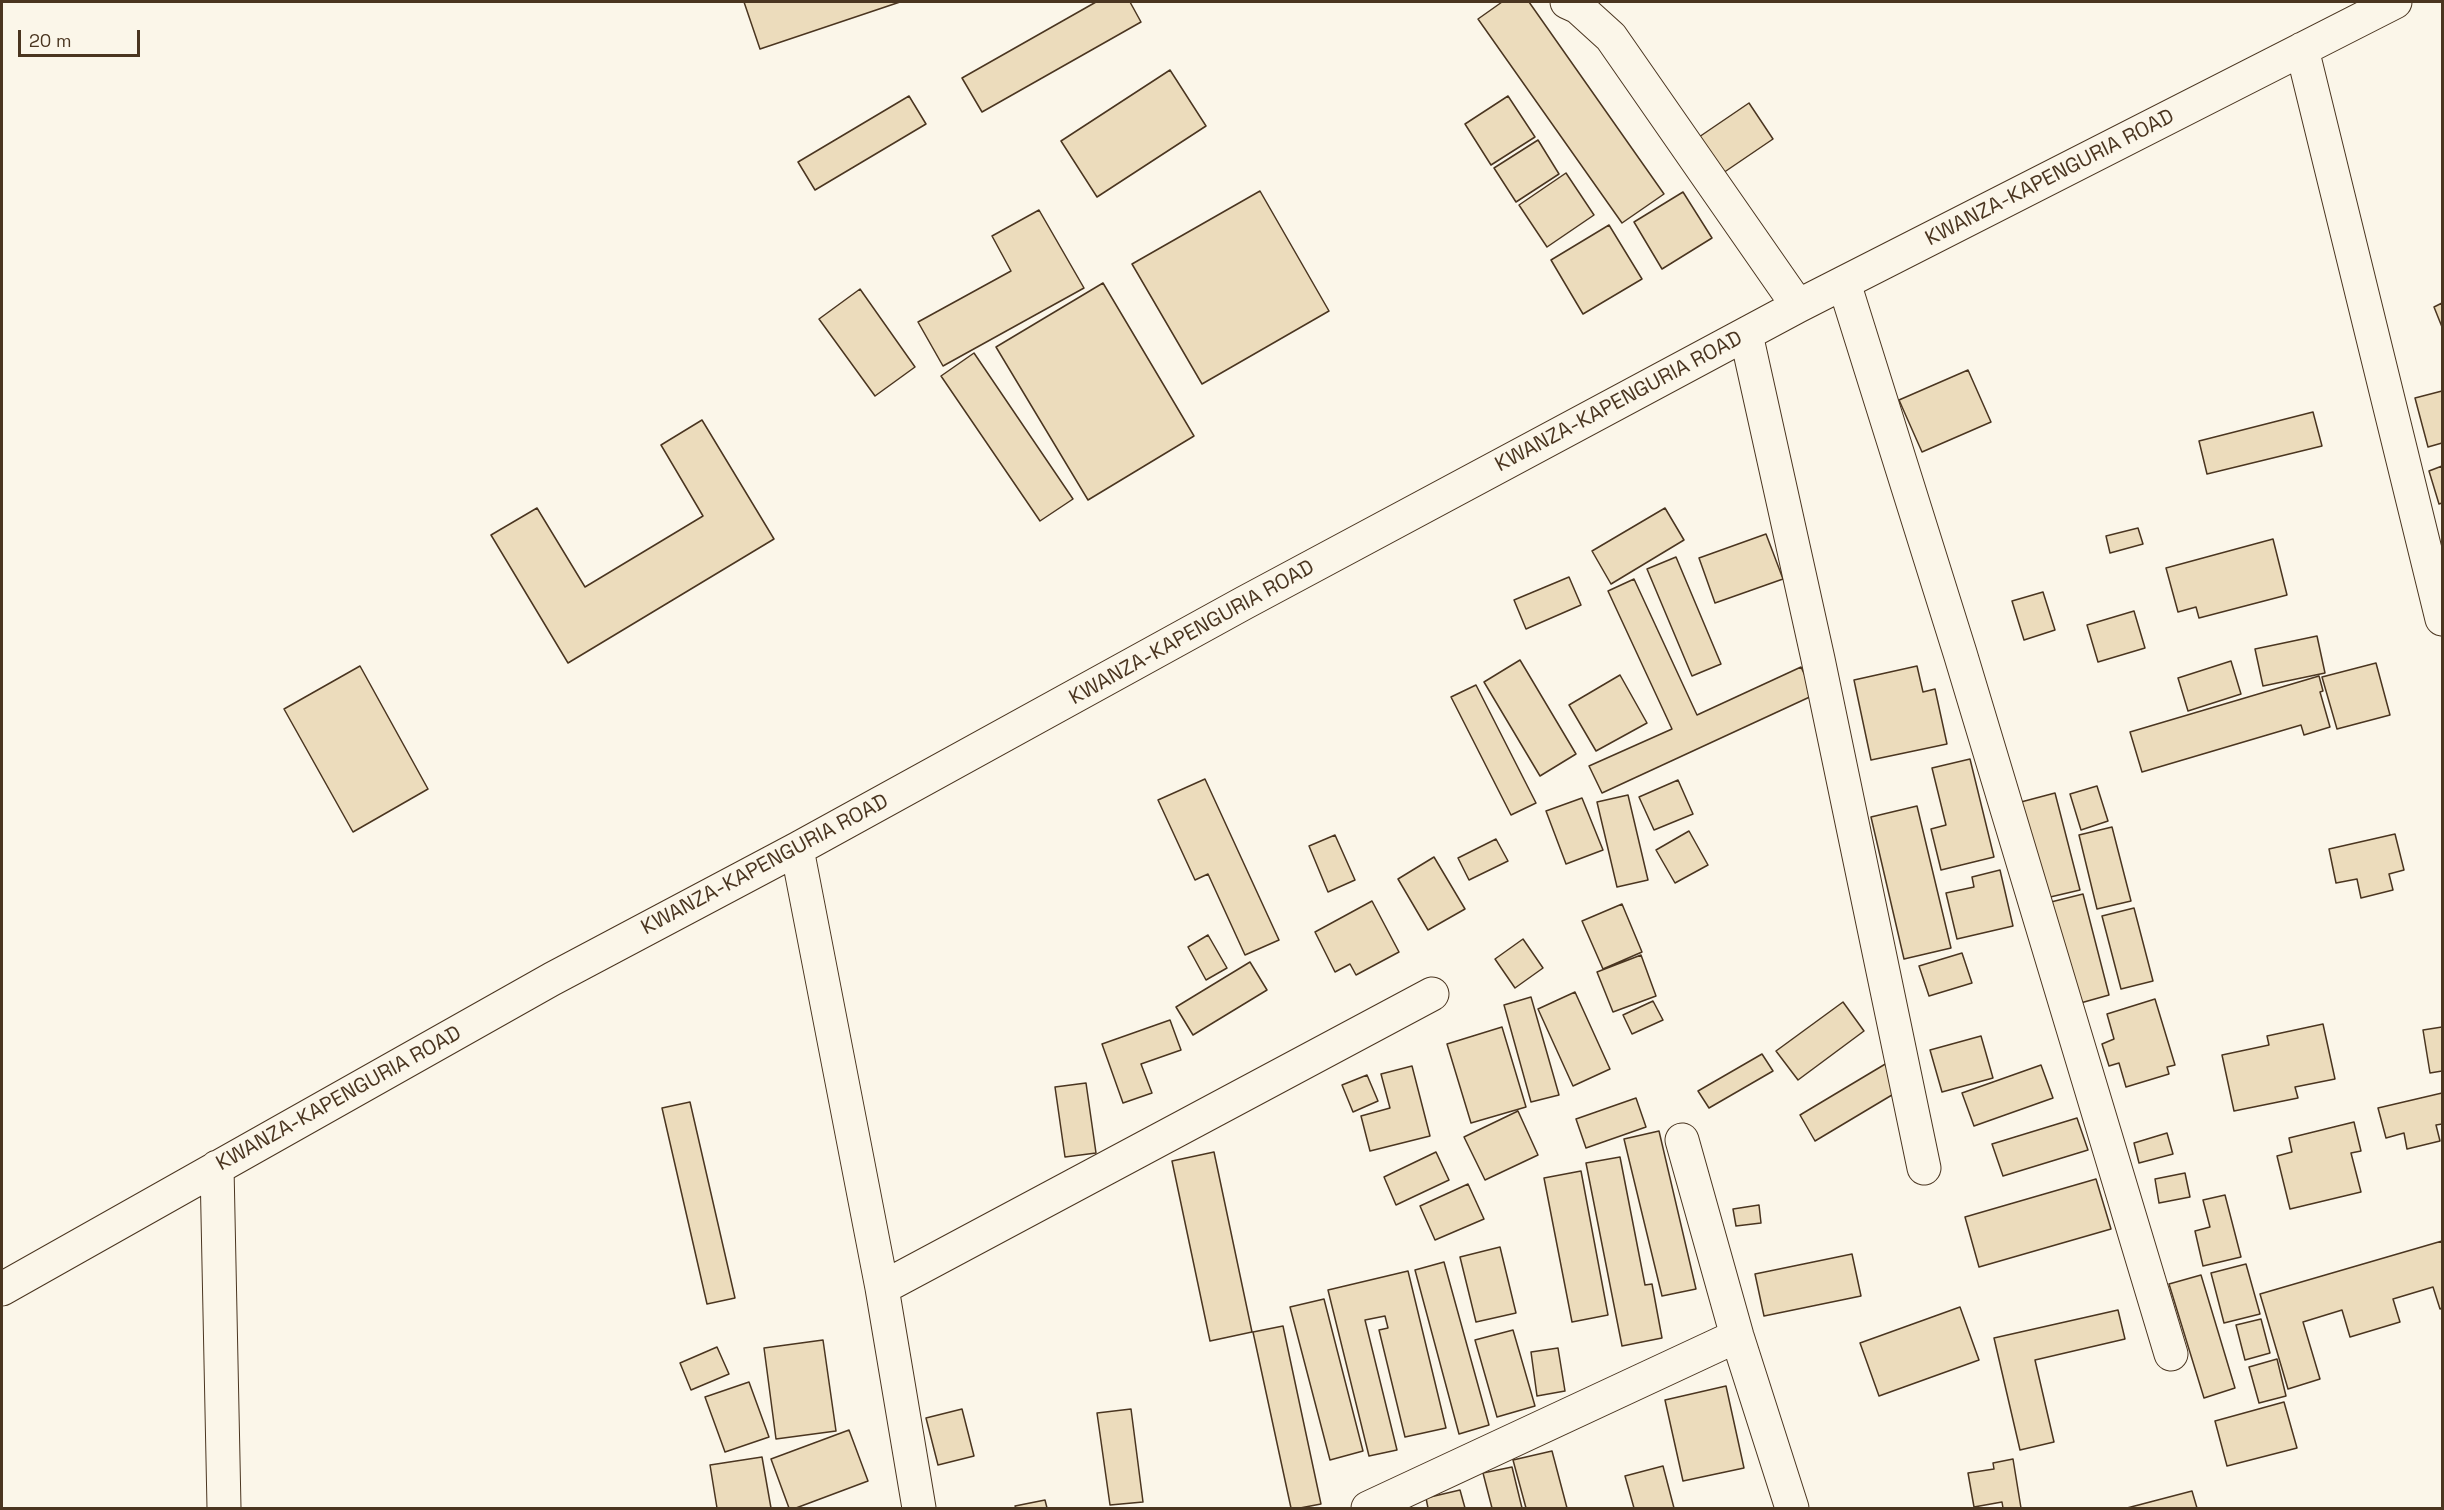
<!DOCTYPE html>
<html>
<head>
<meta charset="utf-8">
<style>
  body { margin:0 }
  #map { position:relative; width:2444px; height:1510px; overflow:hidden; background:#fbf6e9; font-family:"Space Grotesk",sans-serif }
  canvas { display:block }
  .frame { position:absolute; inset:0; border:3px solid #4a3520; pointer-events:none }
  .scale { position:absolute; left:18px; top:30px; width:122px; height:27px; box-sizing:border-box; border:3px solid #4a3520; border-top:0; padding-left:8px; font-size:18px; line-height:21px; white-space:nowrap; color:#4a3520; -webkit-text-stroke:4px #fbf6e9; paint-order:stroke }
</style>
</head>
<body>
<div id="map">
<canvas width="2444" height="1510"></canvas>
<div class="frame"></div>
<div class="scale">20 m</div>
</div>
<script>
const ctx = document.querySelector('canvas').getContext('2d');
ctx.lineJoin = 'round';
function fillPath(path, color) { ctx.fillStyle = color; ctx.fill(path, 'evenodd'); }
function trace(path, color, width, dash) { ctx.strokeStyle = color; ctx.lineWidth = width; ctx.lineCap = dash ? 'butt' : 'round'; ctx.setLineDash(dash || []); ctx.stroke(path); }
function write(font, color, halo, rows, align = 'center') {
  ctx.font = font + ' "Space Grotesk",sans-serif'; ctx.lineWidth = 4.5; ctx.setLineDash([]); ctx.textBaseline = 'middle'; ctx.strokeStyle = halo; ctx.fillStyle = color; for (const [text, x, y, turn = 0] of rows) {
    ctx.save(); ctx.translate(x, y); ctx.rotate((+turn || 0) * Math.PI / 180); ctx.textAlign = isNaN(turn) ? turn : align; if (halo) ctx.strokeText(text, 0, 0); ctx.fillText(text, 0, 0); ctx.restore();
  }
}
const building = new Path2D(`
  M744,2H900L760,49Z
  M1096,2H1130L1141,22L982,112L962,78Z
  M1502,2H1529L1664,194L1622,223L1478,19Z
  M1170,70L1206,126L1097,197L1061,141Z
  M909,96L926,124L815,190L798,162Z
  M1508,96L1535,137L1491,165L1465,124Z
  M1749,103L1773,139L1723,173L1699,137Z
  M1538,140L1559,174L1516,202L1494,168Z
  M1566,173L1594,215L1547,247L1519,205Z
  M1260,191L1329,311L1202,384L1132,264Z
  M1683,192L1712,238L1662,269L1634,222Z
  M1039,210L1084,288L943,366L918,322L1011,271L992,236Z
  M1609,225L1642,279L1583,314L1551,260Z
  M1103,283L1194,436L1088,500L996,347Z
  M860,289L915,367L875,396L819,319Z
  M2442,303V327L2434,307Z
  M974,353L1073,499L1040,521L941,376Z
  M1968,370L1991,422L1922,452L1899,400Z
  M2442,391V443L2428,447L2415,398Z
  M2313,412L2322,446L2207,474L2199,441Z
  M702,420L774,539L568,663L491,535L537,508L585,587L703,516L661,445Z
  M2442,466V503L2439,504L2429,471Z
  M1665,508L1684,540L1611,584L1592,551Z
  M2138,528L2143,544L2110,553L2106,536Z
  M1766,534L1783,579L1715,603L1699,558Z
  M2273,539L2287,595L2199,618L2196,607L2178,612L2166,568Z
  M1676,557L1721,664L1692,676L1647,569Z
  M1569,577L1581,605L1526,629L1514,600Z
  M1634,579L1697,715L1801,667L1814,695L1602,793L1589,766L1672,729L1608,591Z
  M2043,592L2055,630L2024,640L2012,601Z
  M2134,611L2145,648L2098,662L2087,625Z
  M2317,636L2325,673L2263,686L2255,649Z
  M1520,660L1576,754L1540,776L1484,682Z
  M2231,661L2241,694L2188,711L2178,678Z
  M2376,663L2390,715L2337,729L2322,677Z
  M360,666L428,789L353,832L284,709Z
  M1917,666L1923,692L1935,689L1947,744L1871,760L1854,680Z
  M1620,675L1647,723L1596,751L1569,705Z
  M2319,676L2323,691L2320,692L2330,727L2304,735L2301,725L2142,772L2130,732Z
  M1476,685L1536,803L1511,815L1451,697Z
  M1970,759L1994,857L1941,870L1931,829L1946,825L1932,768Z
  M1205,779L1279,940L1245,955L1208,874L1195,880L1158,800Z
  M1678,780L1693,814L1654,830L1639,797Z
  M2097,786L2108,821L2081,830L2070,794Z
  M2055,793L2080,890L2046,898L2021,802Z
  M1628,795L1648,880L1617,887L1597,802Z
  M1582,798L1603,850L1566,864L1546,811Z
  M1917,806L1951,948L1904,959L1871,817Z
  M2112,827L2131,901L2097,909L2079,835Z
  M1689,831L1708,865L1675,883L1656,850Z
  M2395,834L2404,870L2389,874L2393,890L2361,898L2357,879L2336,883L2329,849Z
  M1335,835L1355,880L1328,892L1309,846Z
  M1496,839L1508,861L1469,880L1458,858Z
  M1434,857L1465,909L1428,930L1398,879Z
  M2000,870L2013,926L1957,939L1946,893L1974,887L1972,877Z
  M2083,894L2109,995L2077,1004L2051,902Z
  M1372,901L1399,952L1356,975L1350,964L1335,972L1315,932Z
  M1622,904L1642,952L1603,969L1582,921Z
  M2134,908L2153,981L2121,989L2102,916Z
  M1208,935L1227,968L1206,980L1188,947Z
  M1523,939L1543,968L1515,988L1495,959Z
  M1962,953L1972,983L1929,996L1919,966Z
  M1641,955L1656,996L1613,1012L1597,972Z
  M1250,962L1267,990L1193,1035L1176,1007Z
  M1575,992L1610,1069L1573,1086L1538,1009Z
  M1531,997L1559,1095L1531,1102L1504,1005Z
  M2155,999L2175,1065L2167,1067L2169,1074L2126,1087L2119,1063L2109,1066L2102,1044L2114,1039L2107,1014Z
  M1653,1001L1663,1020L1632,1034L1623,1015Z
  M1843,1002L1864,1031L1798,1080L1776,1051Z
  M1170,1020L1181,1050L1141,1064L1152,1093L1123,1103L1102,1044Z
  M2323,1024L2335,1079L2295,1087L2298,1098L2234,1111L2222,1055L2269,1045L2267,1036Z
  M1502,1027L1526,1107L1471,1123L1447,1044Z
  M2442,1027V1071L2430,1073L2423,1030Z
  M1981,1036L1993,1078L1942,1092L1930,1050Z
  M1762,1054L1773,1071L1709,1108L1698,1091Z
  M1887,1063L1902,1089L1815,1141L1800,1115Z
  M2041,1065L2053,1098L1974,1126L1962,1093Z
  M1412,1066L1430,1136L1370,1151L1361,1116L1390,1108L1381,1074Z
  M1367,1075L1378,1101L1353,1112L1342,1085Z
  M1086,1083L1096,1153L1065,1157L1055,1087Z
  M2442,1093V1124L2436,1125L2440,1141L2407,1149L2404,1133L2386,1138L2378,1108Z
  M1636,1098L1646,1127L1586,1148L1576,1119Z
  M690,1102L735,1298L707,1304L662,1108Z
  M1518,1111L1538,1155L1485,1180L1464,1137Z
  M2077,1118L2088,1150L2003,1176L1992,1144Z
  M2354,1122L2361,1151L2351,1153L2361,1192L2290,1209L2277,1156L2292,1152L2289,1138Z
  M1659,1131L1696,1289L1662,1296L1624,1139Z
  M2167,1133L2173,1154L2139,1163L2134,1143Z
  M1214,1152L1252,1332L1210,1341L1172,1161Z
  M1436,1152L1449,1180L1396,1205L1384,1177Z
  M1620,1157L1645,1285L1652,1284L1662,1338L1622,1346L1586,1163Z
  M1581,1171L1608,1315L1572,1322L1544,1178Z
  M2185,1173L2190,1197L2159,1203L2155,1179Z
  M2096,1179L2111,1229L1979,1267L1965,1217Z
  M1468,1184L1484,1219L1435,1240L1420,1206Z
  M2225,1195L2241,1257L2203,1266L2195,1231L2210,1227L2203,1200Z
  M1759,1205L1761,1223L1736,1226L1733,1209Z
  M2442,1241V1308L2440,1309L2433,1287L2393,1299L2400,1322L2350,1337L2342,1310L2303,1322L2320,1379L2288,1389L2260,1294Z
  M1500,1247L1516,1313L1476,1322L1460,1257Z
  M1852,1254L1861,1296L1764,1316L1755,1274Z
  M1444,1262L1489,1425L1459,1434L1415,1270Z
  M2246,1264L2260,1314L2224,1323L2211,1273Z
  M1408,1271L1446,1428L1405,1437L1379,1330L1388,1328L1385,1316L1365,1320L1397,1450L1369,1456L1328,1290Z
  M2201,1275L2235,1388L2204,1398L2169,1284Z
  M1324,1299L1363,1451L1330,1460L1290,1307Z
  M1960,1307L1979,1360L1879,1396L1860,1343Z
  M2118,1310L2125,1339L2035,1360L2054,1442L2020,1450L1994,1338Z
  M2261,1319L2270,1353L2245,1360L2236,1325Z
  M1283,1326L1321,1504L1300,1508H1291L1253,1332Z
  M1513,1330L1535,1406L1497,1417L1475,1340Z
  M823,1340L836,1431L776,1439L764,1348Z
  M717,1347L729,1374L691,1390L680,1363Z
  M1558,1348L1565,1391L1537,1396L1531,1352Z
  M2277,1359L2286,1396L2259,1403L2249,1367Z
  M749,1382L769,1437L725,1452L705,1397Z
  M1726,1386L1744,1468L1683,1481L1665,1400Z
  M2284,1402L2297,1448L2227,1466L2215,1421Z
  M962,1409L974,1456L938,1465L926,1418Z
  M1131,1409L1143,1502L1110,1505L1097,1413Z
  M849,1430L868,1481L796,1508H789L771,1459Z
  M1552,1451L1567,1508H1526L1513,1460Z
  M762,1457L771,1508H717L710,1465Z
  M2013,1459L2021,1508H2003L2002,1502L1974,1507L1968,1473L1994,1469L1993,1463Z
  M1663,1466L1674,1508H1634L1625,1476Z
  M1512,1467L1522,1508H1492L1483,1473Z
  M1460,1490L1465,1508H1428L1426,1498Z
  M2192,1491L2197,1508H2127Z
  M1045,1500L1047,1508H1016L1015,1506Z`);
fillPath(building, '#ecdcbc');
trace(building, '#4a3520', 1.5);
const minor = new Path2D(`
  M1567,2L1578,7L1611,37L1798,306
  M2302,49L2442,619
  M1844,283L1960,653L2171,1354
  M1746,334L1818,659L1924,1168
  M797,849L882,1288L919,1508
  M1682,1140L1737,1336L1792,1508
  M217,1167L224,1508
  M882,1288L1432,994
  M2,1289L552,979L797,849L1244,603L1798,306L2395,2
  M1368,1508L1737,1336`);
trace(minor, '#4a3520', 35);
trace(minor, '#fbf6e9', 33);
write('21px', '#4a3520', '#fbf6e9', [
  ["KWANZA-KAPENGURIA ROAD",2050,178,-27],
  ["KWANZA-KAPENGURIA ROAD",1619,402,-28],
  ["KWANZA-KAPENGURIA ROAD",1192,633,-29],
  ["KWANZA-KAPENGURIA ROAD",765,865,-28],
  ["KWANZA-KAPENGURIA ROAD",339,1099,-29]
]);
</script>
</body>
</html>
